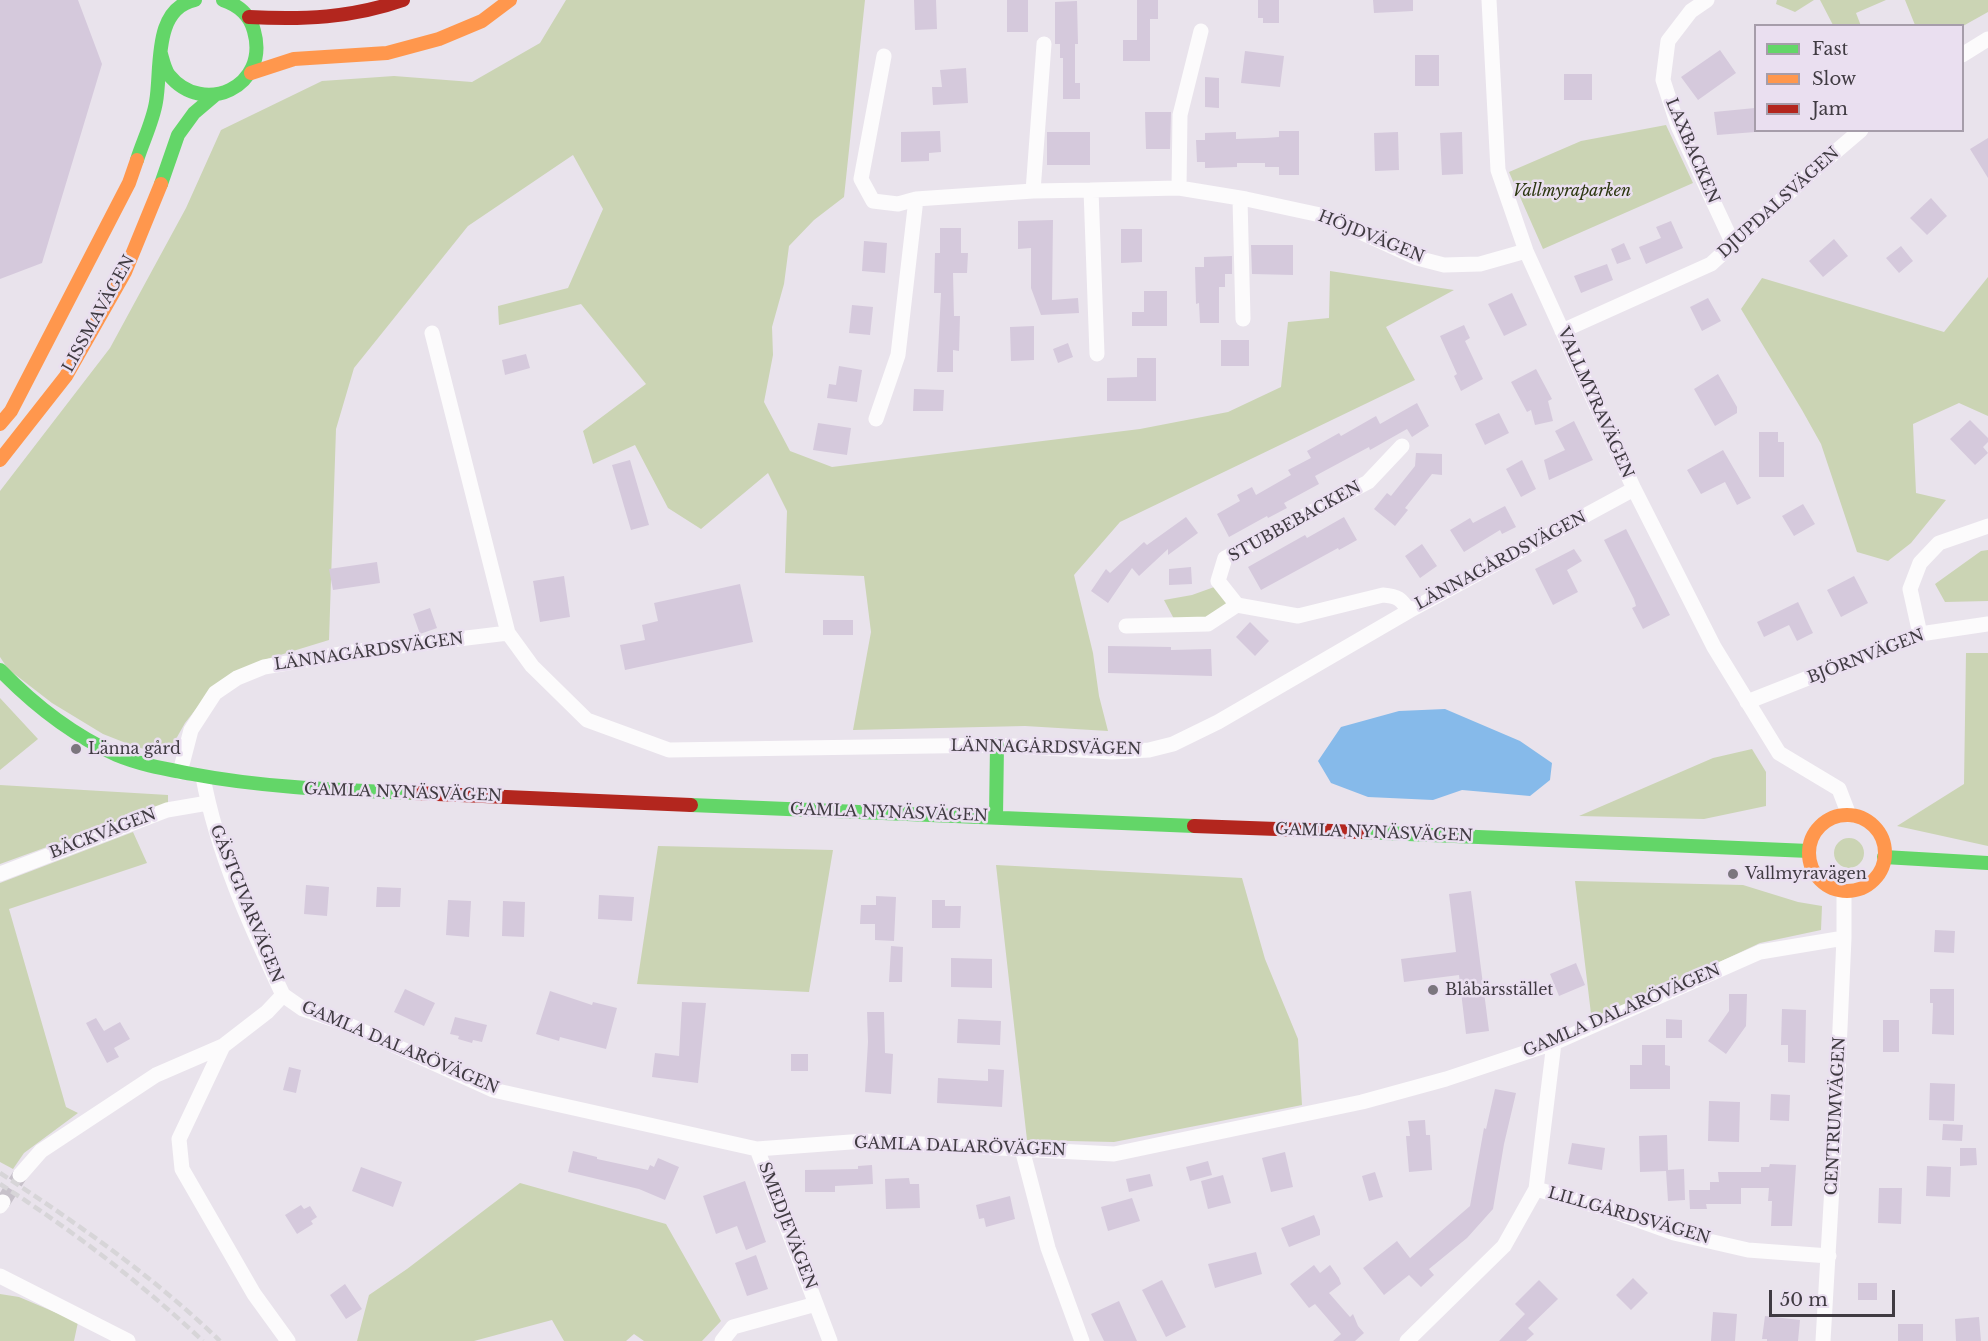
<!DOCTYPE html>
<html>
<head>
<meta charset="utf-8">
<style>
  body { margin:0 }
  #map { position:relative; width:1988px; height:1341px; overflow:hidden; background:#e9e3ec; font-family:"Libre Baskerville",serif }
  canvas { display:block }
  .legend { position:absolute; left:1754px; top:24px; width:210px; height:108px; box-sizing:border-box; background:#eadff0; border:2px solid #a69daa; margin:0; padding:8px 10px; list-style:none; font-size:18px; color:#403b42 }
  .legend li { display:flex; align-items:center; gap:12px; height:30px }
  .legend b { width:30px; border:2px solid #a69daa }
  .scale { position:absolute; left:1769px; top:1290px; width:126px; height:27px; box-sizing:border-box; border:3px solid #403b42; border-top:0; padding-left:8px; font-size:18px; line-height:21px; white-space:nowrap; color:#403b42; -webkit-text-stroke:4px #eadff0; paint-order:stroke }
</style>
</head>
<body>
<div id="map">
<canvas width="1988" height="1341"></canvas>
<ul class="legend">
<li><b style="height:8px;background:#63d668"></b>Fast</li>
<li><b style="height:8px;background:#ff974d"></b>Slow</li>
<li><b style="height:8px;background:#b3261e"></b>Jam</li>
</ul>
<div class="scale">50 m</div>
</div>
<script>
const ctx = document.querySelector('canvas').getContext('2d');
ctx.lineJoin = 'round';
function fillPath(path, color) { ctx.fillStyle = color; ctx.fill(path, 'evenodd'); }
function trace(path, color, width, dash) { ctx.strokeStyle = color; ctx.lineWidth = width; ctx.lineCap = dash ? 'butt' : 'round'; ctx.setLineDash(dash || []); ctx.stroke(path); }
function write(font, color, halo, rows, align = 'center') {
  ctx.font = font + ' "Libre Baskerville",serif'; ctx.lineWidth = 5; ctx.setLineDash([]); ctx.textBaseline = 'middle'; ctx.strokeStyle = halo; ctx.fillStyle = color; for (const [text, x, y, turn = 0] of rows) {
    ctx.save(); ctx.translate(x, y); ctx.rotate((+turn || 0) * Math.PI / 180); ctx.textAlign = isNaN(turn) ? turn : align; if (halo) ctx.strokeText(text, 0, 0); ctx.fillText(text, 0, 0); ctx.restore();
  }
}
fillPath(new Path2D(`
  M566,0H865L844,197L814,220L789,246L784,284L772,327L773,355L764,402L790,451L832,467L1140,429L1228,412L1281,387L1288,322L1329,318L1330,271L1454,290L1386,327L1415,380L1120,522L1074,575L1093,653L1099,696L1108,731L1025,726L853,730L871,632L864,576L785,573L787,511L768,473L701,529L668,508L635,445L593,464L583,431L646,384L581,304L499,325L498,306L568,288L603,209L573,155L468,226L354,368L336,429L329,640L267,659L214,686L185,723L172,746L163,753L136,747L103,734L52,703L8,669L0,657V491L110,348L186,208L221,130L322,81L394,76L472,82L540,43Z
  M1777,0H1814L1795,12L1776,4Z
  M1820,0H1886L1856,13L1861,26L1833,25Z
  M1905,0H1988V12L1963,26L1915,25Z
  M1666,125L1693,183L1543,249L1509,172L1581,141Z
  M1988,277V416L1959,403L1913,424L1916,493L1946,500L1911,543L1888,561L1857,552L1821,444L1802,410L1741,309L1762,278L1944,332Z
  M1988,550V601L1945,602L1935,584L1981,551Z
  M1217,586L1229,604L1206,619H1174L1164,600L1192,595Z
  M1966,653H1988V846L1897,826L1964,784Z
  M0,698L38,739L0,770Z
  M1752,749L1766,772V806L1704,819L1579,816L1713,758Z
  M0,785L168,795V803L0,864Z
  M133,832L147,863L9,909L66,1107L78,1113L24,1153L13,1169L0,1162V883Z
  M1834 853a15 15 0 1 1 30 0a15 15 0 1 1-30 0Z
  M658,846L833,850L809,992L637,984Z
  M996,865L1242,878L1265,959L1298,1039L1302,1105L1114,1142L1027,1140Z
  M1575,881L1743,885L1798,902L1822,906L1821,930L1760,943L1592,1022Z
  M520,1183L666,1224L721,1321L702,1341H644L634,1334L626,1341H564L552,1320L474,1341H357L369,1295L407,1269Z
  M0,1294L19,1297L78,1322L74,1341H0Z`), '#cbd4b4');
fillPath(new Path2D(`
  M1445,709L1520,741L1552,763L1550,780L1530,796L1462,790L1433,800L1368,797L1331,783L1318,761L1341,727L1399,711Z`), '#86baea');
fillPath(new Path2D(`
  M0,0H78L102,64L42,263L0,279Z
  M914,0H936L937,29L915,30Z
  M1007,0H1028V32H1007Z
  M1137,0H1158V19H1150V61H1123V40H1137Z
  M1258,0H1279V23H1263V18H1258Z
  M1373,0H1413V11L1374,13Z
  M1077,1L1078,44H1075V83H1080V99H1063V58H1060V44H1055V2Z
  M1720,50L1736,73L1698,100L1681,77Z
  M1245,51L1284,56L1280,87L1241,83Z
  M1415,55H1439V86H1415Z
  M966,68L968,103L933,105L932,87H942L940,70Z
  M1564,74H1592V100H1564Z
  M1205,77L1219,78V108L1205,107Z
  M1755,108V132L1717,135L1714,112Z
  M1145,112H1171L1170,149H1146Z
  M940,131L941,152L929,153V161L901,162V132Z
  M1279,131H1299V175H1279V167H1265V163H1237V167L1205,168V162H1197L1196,140H1205V133L1236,132V139L1265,138L1279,137Z
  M1047,132H1090V165H1047Z
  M1398,132L1399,170L1375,171L1374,133Z
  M1462,132L1463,174L1442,175L1440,133Z
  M1988,138V178L1970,149Z
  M1931,198L1947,216L1927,235L1910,218Z
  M1053,220L1052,300L1078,298L1079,313L1041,315L1031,288V248L1018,249V221Z
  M1671,221L1683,248L1646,264L1639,247L1661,238L1656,227Z
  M940,228H961V253H968L967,273H953L954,316H960L959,351L953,350V372H937L941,293H934L935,253H940Z
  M1121,229H1142V262L1121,263Z
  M1834,239L1848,256L1823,277L1809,261Z
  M864,241L887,243L885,273L862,271Z
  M1624,243L1631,259L1617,264L1611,249Z
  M1251,245H1293V275L1252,274Z
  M1901,246L1913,261L1899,273L1886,258Z
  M1232,256V274H1225V287H1219V323H1200L1199,303L1196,304L1195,267H1204V257Z
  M1607,264L1613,280L1581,293L1574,276Z
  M1144,291H1167V326H1132V312H1144Z
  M1512,293L1527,325L1504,336L1488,304Z
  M1708,298L1721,321L1702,331L1690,307Z
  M852,305L873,307L870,335L849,333Z
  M1464,325L1470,338L1465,341L1483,379L1461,391L1454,376L1457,374L1440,336Z
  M1034,326V360L1011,361L1010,327Z
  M1221,340H1249V366H1221Z
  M1068,343L1073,357L1058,363L1053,349Z
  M526,354L530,368L505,375L502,360Z
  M1137,358H1156V401H1107V378L1137,377Z
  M839,366L862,370L857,402L827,398L829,384L836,385Z
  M1536,369L1552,399L1548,401L1553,421L1535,425L1531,410L1527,412L1511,382Z
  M1718,374L1737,407V413L1715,426L1694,389Z
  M914,389L944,390L943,411H913Z
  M1417,403L1429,426L1412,437L1407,429L1370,450L1369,447L1315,476L1319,484L1284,503L1287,508L1268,518L1267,516L1229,537L1217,514L1240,501L1237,495L1252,487L1256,495L1291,475L1288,470L1311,458L1307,451L1339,433L1341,436L1376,416L1380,424Z
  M1499,413L1509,433L1485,445L1475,424Z
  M1970,420L1988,438V442L1983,447L1988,453L1975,465L1950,439Z
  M1574,421L1593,460L1549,480L1544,460L1565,450L1555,431Z
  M818,423L851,428L847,455L813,450Z
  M1759,432H1778V442H1784V477H1759Z
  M1723,450L1751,498L1737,505L1725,482L1701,494L1687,470Z
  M1416,453L1442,454V475L1432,474L1405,508L1408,510L1395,526L1374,509L1387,493L1391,496L1415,466Z
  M630,460L649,525L631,530L612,465Z
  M1522,460L1536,489L1521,497L1506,469Z
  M1803,504L1815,524L1794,536L1782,516Z
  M1505,506L1516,527L1502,534L1500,530L1464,552L1450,530L1470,518L1473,523Z
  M1186,517L1198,533L1168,555V549L1139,576L1132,568L1108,603L1091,591L1106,569L1110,573L1144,542L1147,545Z
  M1344,517L1357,540L1339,550L1338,548L1261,590L1248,567L1305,535L1307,538Z
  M1626,529L1670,615L1643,629L1632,608L1636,606L1634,599L1604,540Z
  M1422,544L1437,566L1420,578L1405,556Z
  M1574,549L1582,561L1567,570L1578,592L1553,605L1535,569Z
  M377,562L380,583L333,590L329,569Z
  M1191,567L1192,584L1169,585V569Z
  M564,576L570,617L540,622L533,581Z
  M1854,576L1868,603L1841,617L1827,590Z
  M740,584L753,642L625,670L620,645L645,640L642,625L658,621L654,603Z
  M1798,602L1813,633L1797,641L1789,625L1764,637L1757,622Z
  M430,608L437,628L420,634L413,614Z
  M823,620H853V635H823Z
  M1250,622L1269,641L1255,656L1236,637Z
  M1108,646L1171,647V650L1211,649L1212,676L1108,673Z
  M306,885L329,887L327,916L304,914Z
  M377,887L401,888L400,907H376Z
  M1471,891L1489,1031L1466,1034L1459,975L1404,982L1401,959L1456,952L1449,894Z
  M599,895L634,897L632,921L598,919Z
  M876,896L896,897L894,941L875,940V924H860L861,905H876Z
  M448,900L471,901L469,937L446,935Z
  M932,900H945V906H961L960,928H932Z
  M503,901L525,902L524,937L502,936Z
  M1935,930L1955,931L1954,953L1934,952Z
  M891,946L903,947L902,982H889Z
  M951,958L992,959V988L951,987Z
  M1576,963L1585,985L1559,996L1550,974Z
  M405,989L435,1003L424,1026L394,1012Z
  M1930,989H1954V1035L1932,1034L1933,1003H1930Z
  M550,991L592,1005L593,1002L617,1008L606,1049L560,1037L559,1041L536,1034Z
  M1729,994H1747L1746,1026L1726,1054L1708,1041L1729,1011Z
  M682,1002L706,1003L698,1083L652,1077L655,1053L679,1056Z
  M1782,1009L1806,1010L1805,1063L1788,1062V1045H1781Z
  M867,1012H884L885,1053L893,1054L891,1094L865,1092L868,1042Z
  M455,1017L487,1025L482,1042L473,1040L472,1043L458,1039L459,1036L450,1034Z
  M96,1018L104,1031L120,1022L130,1039L114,1048L119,1057L107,1063L86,1023Z
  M958,1019L1001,1021L1000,1045L957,1043Z
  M1666,1019L1682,1020V1038H1666Z
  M1883,1020H1899V1052H1883Z
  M1642,1045H1665V1065L1670,1066V1089H1630V1065H1642Z
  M791,1054H808V1071H791Z
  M289,1067L301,1070L296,1093L283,1090Z
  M988,1069L1004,1070L1002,1107L937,1103L938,1078L988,1081Z
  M1930,1083L1955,1084L1954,1121L1929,1120Z
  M1495,1089L1516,1093L1504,1144L1493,1209L1467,1238L1429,1269L1434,1275L1421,1287L1409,1275L1384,1295L1363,1268L1397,1241L1410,1258L1470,1206L1484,1128L1486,1129Z
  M1771,1094L1790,1095L1789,1121L1770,1120Z
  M1709,1101L1740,1102L1739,1142L1708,1141Z
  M1425,1120L1426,1135H1430L1432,1170L1409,1172L1406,1136H1410L1408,1121Z
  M1943,1124L1963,1125L1962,1141L1942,1140Z
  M1667,1135L1668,1170L1684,1169L1685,1200L1668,1201L1666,1171L1640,1172L1639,1136Z
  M1572,1143L1605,1148L1602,1170L1568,1164Z
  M1960,1148H1976L1977,1165L1960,1166Z
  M573,1151L597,1157V1159L648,1170L650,1165L654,1167L658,1158L679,1167L665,1200L639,1189L568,1172Z
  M1285,1152L1293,1187L1271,1192L1262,1158Z
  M1208,1161L1212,1175L1190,1181L1186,1167Z
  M1770,1164L1796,1165L1792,1226H1771L1772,1201H1768L1769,1188H1741V1204H1706L1707,1209H1690L1689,1190H1710V1182H1719L1718,1172H1761V1167H1769Z
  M872,1165L873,1184L835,1186V1192H805V1170L858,1169V1166Z
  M1927,1166L1951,1167L1950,1197L1926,1196Z
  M361,1167L402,1182L393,1207L352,1191Z
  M1375,1172L1383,1197L1369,1201L1362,1176Z
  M1150,1174L1153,1186L1129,1192L1126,1179Z
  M1223,1175L1231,1203L1208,1209L1201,1181Z
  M909,1178L910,1184H919L920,1208L886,1209L885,1179Z
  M745,1181L766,1242L746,1250L737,1226L716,1234L703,1196Z
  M1879,1188H1902L1901,1224L1878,1223Z
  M1010,1196L1015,1219L986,1227L984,1218L979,1219L976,1205Z
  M1132,1198L1140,1221L1108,1231L1101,1207Z
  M301,1205L304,1209L310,1206L317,1217L311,1221L313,1224L297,1234L285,1215Z
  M1314,1215L1320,1230V1235L1289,1247L1281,1228Z
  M1256,1252L1262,1274L1215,1288L1208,1264Z
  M756,1255L768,1289L747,1296L735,1263Z
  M1314,1265L1320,1273L1330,1265L1339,1278L1341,1284L1329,1293L1350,1317L1353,1314L1358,1326L1364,1333L1355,1341H1333L1341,1334L1315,1304L1309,1308L1290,1284Z
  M1633,1278L1648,1293L1631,1310L1616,1295Z
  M1162,1280L1186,1327L1166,1337L1142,1290Z
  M1539,1280L1558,1299L1528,1328L1534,1334L1526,1341H1499L1525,1314L1515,1304Z
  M1858,1283H1877V1300H1858Z
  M345,1284L362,1309L346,1319L330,1295Z
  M1119,1301L1137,1341H1104L1091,1314Z
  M1713,1312L1737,1314L1735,1341H1711Z
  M1765,1316L1800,1320L1798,1341H1767V1339H1762Z
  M1979,1317L1981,1341H1956L1955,1319Z
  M1898,1324H1923V1341H1898Z`), '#d5c9dc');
trace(new Path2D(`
  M3,1202L20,1175`), '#c7c1ca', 15, [15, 8]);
trace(new Path2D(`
  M1489,0L1498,170L1526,251L1634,489L1714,647L1779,753L1839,789L1849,815
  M1707,0L1691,11L1668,41L1663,80L1678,126L1733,244
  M1962,55L1988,39
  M1179,188L1246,199L1325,216L1417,258L1444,265L1480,264L1526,251
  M1091,190L1179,188L1180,115L1201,31
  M1033,191L1091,190L1097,354
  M916,199L1033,191L1044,44
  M1240,199L1243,319
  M1562,331L1711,264L1813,171L1861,130
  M432,333L508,633L532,666L587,720L669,750L997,745L1112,752L1149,750L1173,744L1218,722L1409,611L1634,489
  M876,419L898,355L916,199L898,204L873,201L861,179L884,56
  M1237,605L1298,616L1383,595C1398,596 1401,599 1409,611
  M1126,626L1208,624L1237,605L1218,581L1225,558L1368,482L1402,446
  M1920,634L1910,589L1920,563L1939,543L1988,526
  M1747,702L1920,634L1988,624
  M180,772L191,730L215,693L237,678L264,667L359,651L508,633
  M203,777C217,853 250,925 283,995
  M0,874L167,810L208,803
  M283,995L303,1009L349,1025L493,1090L757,1149L864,1141L1114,1154L1362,1102L1446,1079L1554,1043L1760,952L1844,938
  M223,1046L179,1139L182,1169L254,1294L288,1341
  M757,1149L816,1304
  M1022,1149L1048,1248L1082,1341
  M20,1175L41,1151L156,1075L223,1046L267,1012L283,995
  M1536,1189L1604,1208L1674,1233L1748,1250L1829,1256
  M0,1206L3,1202
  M0,1276L128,1341
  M722,1341L733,1327L816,1304L830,1341
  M1407,1341L1504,1246L1536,1189L1554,1043
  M1823,1341L1836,1118L1844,938V891`), '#fcfbfc', 15);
trace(new Path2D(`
  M161,54C163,61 165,70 169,75C203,117 270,87 254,31C250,15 238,5 223,0
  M137,160C143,141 153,121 156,102C162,70 152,9 195,0
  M161,184L178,135L194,113L214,96
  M0,670C34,705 72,735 117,755C141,765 166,769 192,774C265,788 339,790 414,793
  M691,805L1194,826
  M996,817L997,745
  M1360,832L1809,851
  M1884,857L1988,863`), '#63d668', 14);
trace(new Path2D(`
  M251,73L294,59L387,53L439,39L482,21L510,0
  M0,424L11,411L129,183L137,160
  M0,460L66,376L125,272L161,184
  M1809 853a38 38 0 1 1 76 0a38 38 0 1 1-76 0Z`), '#ff974d', 14);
trace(new Path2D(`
  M249,17C302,20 352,18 403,0
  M414,793L691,805
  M1194,826L1360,832`), '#b3261e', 14);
trace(new Path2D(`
  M0,1173C78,1224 153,1276 220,1341
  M0,1184C72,1230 140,1282 203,1341`), '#d7d5d8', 4.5, [9, 4.5]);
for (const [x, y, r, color] of [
  [76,749,6,"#7b767e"],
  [1733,874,6,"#7b767e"],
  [1433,990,6,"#7b767e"]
]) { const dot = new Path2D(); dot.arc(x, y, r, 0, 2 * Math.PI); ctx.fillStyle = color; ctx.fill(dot); trace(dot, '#eadff0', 2); }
write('16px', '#403b42', '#eadff0', [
  ["LAXBACKEN",1692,151,67],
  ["DJUPDALSVÄGEN",1779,203,-42],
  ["HÖJDVÄGEN",1371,237,22],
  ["LISSMAVÄGEN",99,314,-61],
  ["VALLMYRAVÄGEN",1595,403,66],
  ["STUBBEBACKEN",1295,522,-29],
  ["LÄNNAGÅRDSVÄGEN",1501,561,-28],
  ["LÄNNAGÅRDSVÄGEN",369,652,-8],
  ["BJÖRNVÄGEN",1866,657,-21],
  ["LÄNNAGÅRDSVÄGEN",1046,748,1],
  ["GAMLA NYNÄSVÄGEN",403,793,2],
  ["GAMLA NYNÄSVÄGEN",889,813,2],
  ["GAMLA NYNÄSVÄGEN",1374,833,2],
  ["BÄCKVÄGEN",103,834,-21],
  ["GÄSTGIVARVÄGEN",246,904,68],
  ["GAMLA DALARÖVÄGEN",1622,1011,-23],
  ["GAMLA DALARÖVÄGEN",400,1048,23],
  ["CENTRUMVÄGEN",1836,1116,-87],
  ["GAMLA DALARÖVÄGEN",960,1147,2],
  ["LILLGÅRDSVÄGEN",1629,1216,16],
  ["SMEDJEVÄGEN",787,1226,69]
]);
write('italic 16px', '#2c3710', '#eadff0', [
  ["Vallmyraparken",1572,191]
]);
write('16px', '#403b42', '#eadff0', [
  ["Länna gård",88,749],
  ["Vallmyravägen",1745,874],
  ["Blåbärsstället",1445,990]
], 'left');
</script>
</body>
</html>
